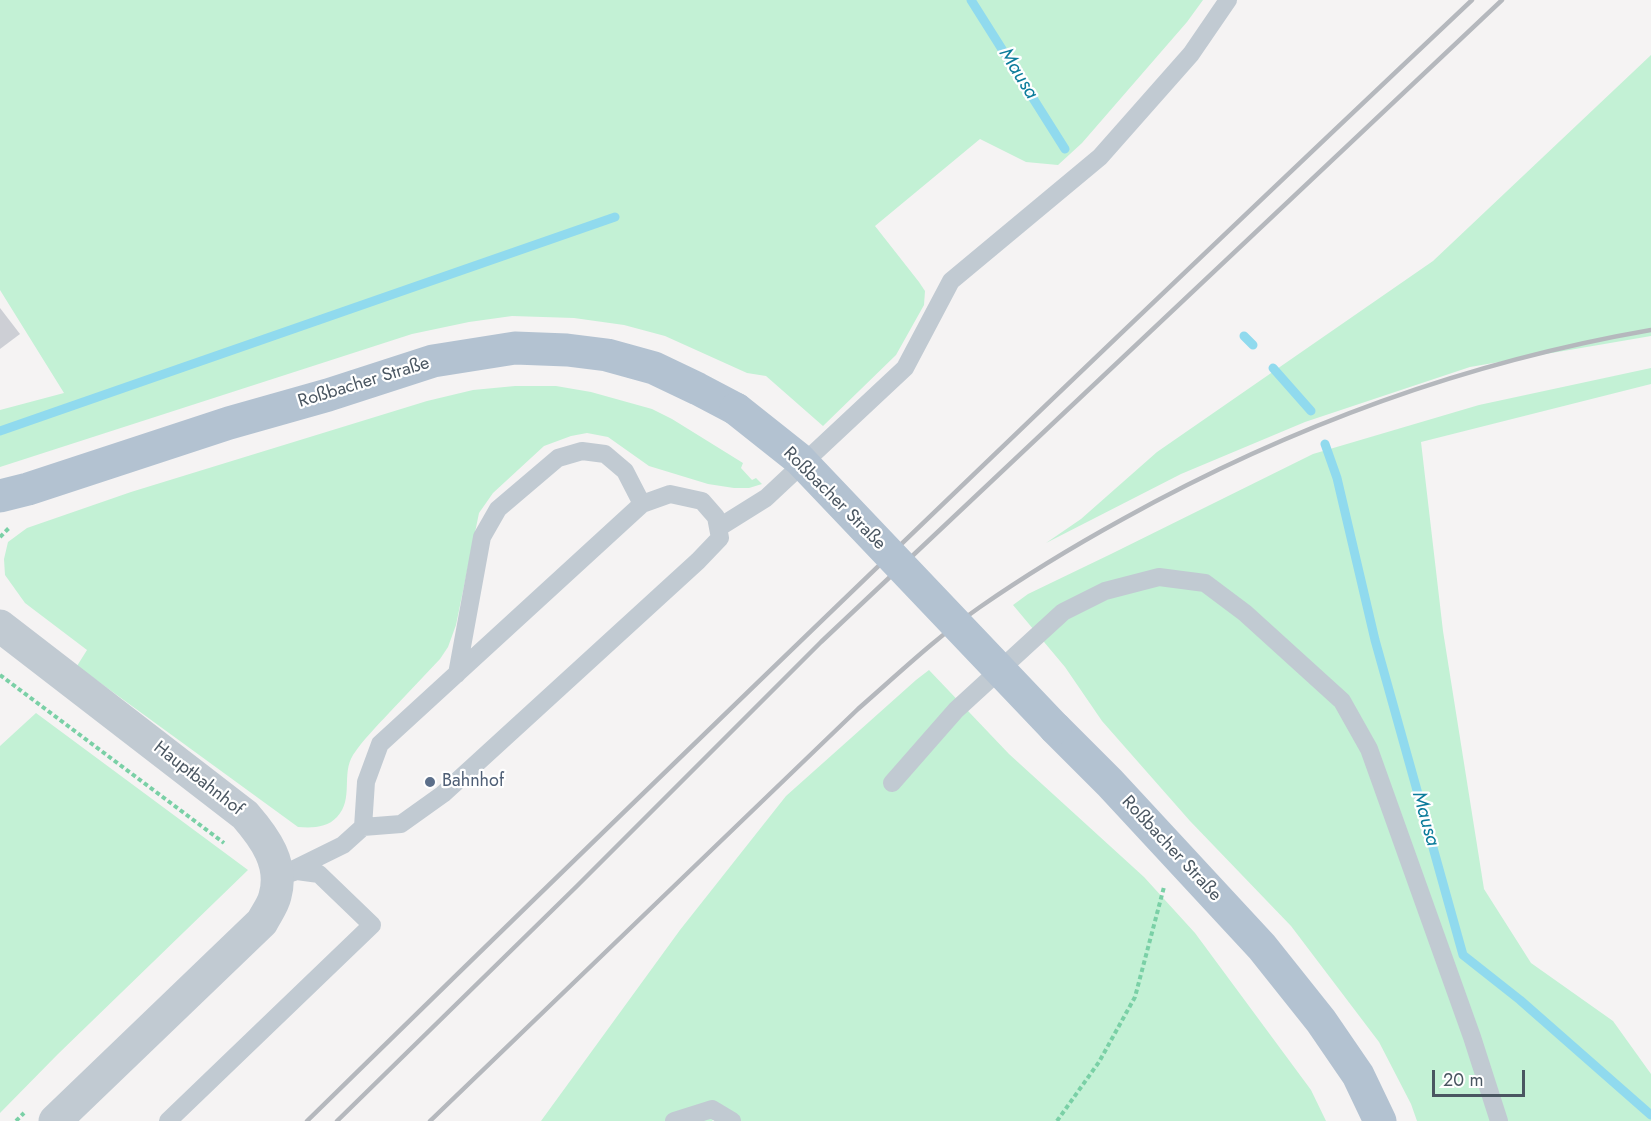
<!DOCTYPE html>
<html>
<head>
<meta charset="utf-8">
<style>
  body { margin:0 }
  #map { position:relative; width:1651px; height:1121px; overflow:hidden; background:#f5f3f3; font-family:Jost,sans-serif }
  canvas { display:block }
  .scale { position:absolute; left:1432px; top:1070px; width:93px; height:27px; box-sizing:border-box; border:3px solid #4a5661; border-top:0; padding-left:8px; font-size:18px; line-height:21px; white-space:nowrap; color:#4a5661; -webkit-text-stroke:4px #fff; paint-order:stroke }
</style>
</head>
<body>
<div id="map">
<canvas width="1651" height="1121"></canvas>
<div class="scale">20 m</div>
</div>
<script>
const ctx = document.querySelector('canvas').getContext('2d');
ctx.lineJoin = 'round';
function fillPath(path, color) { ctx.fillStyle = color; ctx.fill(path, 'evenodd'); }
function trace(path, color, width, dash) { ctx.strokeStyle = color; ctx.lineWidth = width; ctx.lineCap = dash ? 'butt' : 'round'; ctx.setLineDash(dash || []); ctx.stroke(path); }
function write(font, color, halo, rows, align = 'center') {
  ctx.font = font + ' Jost,sans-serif'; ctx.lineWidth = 4.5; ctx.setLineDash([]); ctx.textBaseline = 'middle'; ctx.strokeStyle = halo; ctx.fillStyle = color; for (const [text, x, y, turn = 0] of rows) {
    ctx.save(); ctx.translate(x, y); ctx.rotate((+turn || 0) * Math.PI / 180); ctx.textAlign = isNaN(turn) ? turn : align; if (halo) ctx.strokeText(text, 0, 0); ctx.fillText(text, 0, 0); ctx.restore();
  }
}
fillPath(new Path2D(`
  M0,0H1203L1187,22L1082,143L1058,165L1026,162L980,139L875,226L919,282L925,291L924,305L896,355L823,426L766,376L747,373L665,336L624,325L574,318L512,316L469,322L412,334L0,467V410L64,393L0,290Z
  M1651,55V336L1470,367L1305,422L1181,474L1046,543L1081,519L1157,452L1433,261Z
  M1651,368V384L1421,442L1443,631L1484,889L1531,963L1613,1021L1651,1074V1121H1417L1411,1104L1379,1042L1291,926L1190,821L1102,721L1065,667L1013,605L1028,594L1111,554L1313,454L1479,405Z
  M515,386H556L591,392L652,409L672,419L743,463L741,468L752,480L756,478L762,484L749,488H734L708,484L649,466L608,437L587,433L571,436L544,446L493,493L479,513L456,625L448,647L440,659C423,677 406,695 389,713C376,727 363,740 353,755C341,774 354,799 337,817C327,828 312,828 298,827L77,666L87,650L25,603L5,575L4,559L8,542L27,528L131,492L427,401L473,390Z
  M929,670L1009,754L1144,877L1195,933L1311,1090L1326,1121H737L721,1112L712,1121H541L680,930L786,796L916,680Z
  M36,713L248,870L58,1054L0,1113V746Z`), '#c3f1d5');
trace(new Path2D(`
  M971,0L1065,149
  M1244,336L1253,345
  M1273,368L1311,411
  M0,431L615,217
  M1325,444L1337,478L1375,640L1463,955L1520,1000L1651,1115`), '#90daee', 9);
fillPath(new Path2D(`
  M0,308L20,334L0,349Z`), '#cdcfd5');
trace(new Path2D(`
  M0,537L10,527
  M0,675L224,843
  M16,1121L24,1113
  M1057,1121L1099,1062L1135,997L1164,887`), '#7ad0a6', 4, [4.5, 3]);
trace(new Path2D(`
  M718,528L766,498L905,368L951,281L1100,157L1191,54L1228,0
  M457,674L482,537L498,509L558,458L582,451L605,454L625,471L642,504
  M892,783L956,710L1063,612L1105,591L1159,577L1205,583L1245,613L1342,701L1369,749L1472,1037L1499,1121
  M278,877L343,845L363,827L401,824L443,794L698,561L720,538L716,517L702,501L670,494L642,504L380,744L366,782L363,827
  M168,1121L372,925L319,874L297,871L291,873
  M674,1121L712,1109L732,1121`), '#c1cad2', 18);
trace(new Path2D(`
  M0,626L245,815C265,838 284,864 275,896C273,905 266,914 262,922L55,1121`), '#c1cad2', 33);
trace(new Path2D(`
  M0,496L28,489L229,423L328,395L433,361L515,348L567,350L607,355L654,368L698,389L736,409
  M1055,728L1110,783L1262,947L1321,1021L1358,1075L1380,1121`), '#b3c2d1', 33);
trace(new Path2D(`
  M307,1121C692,744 1080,370 1472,0
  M337,1121L577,886L821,642L1502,0
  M430,1121L858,709C898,674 937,637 980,607C1026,575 1074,546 1123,519C1287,428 1466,362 1651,330`), '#b5b8bd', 4.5);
trace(new Path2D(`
  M736,409L799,459L1055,728`), '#b3c2d1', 33);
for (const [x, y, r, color] of [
  [430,782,6,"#5c6f8a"]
]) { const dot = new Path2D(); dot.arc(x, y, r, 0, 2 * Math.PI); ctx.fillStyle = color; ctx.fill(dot); trace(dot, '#fff', 2); }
write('18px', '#4a5661', '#fff', [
  ["Roßbacher Straße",364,383,-17],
  ["Roßbacher Straße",834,499,45],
  ["Hauptbahnhof",198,779,38],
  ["Roßbacher Straße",1171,849,47]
]);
write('18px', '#4e5e75', '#fff', [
  ["Bahnhof",442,782]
], 'left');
write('italic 20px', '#0c7c9b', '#fff', [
  ["Mausa",1018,74,58],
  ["Mausa",1425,819,74]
]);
</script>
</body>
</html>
